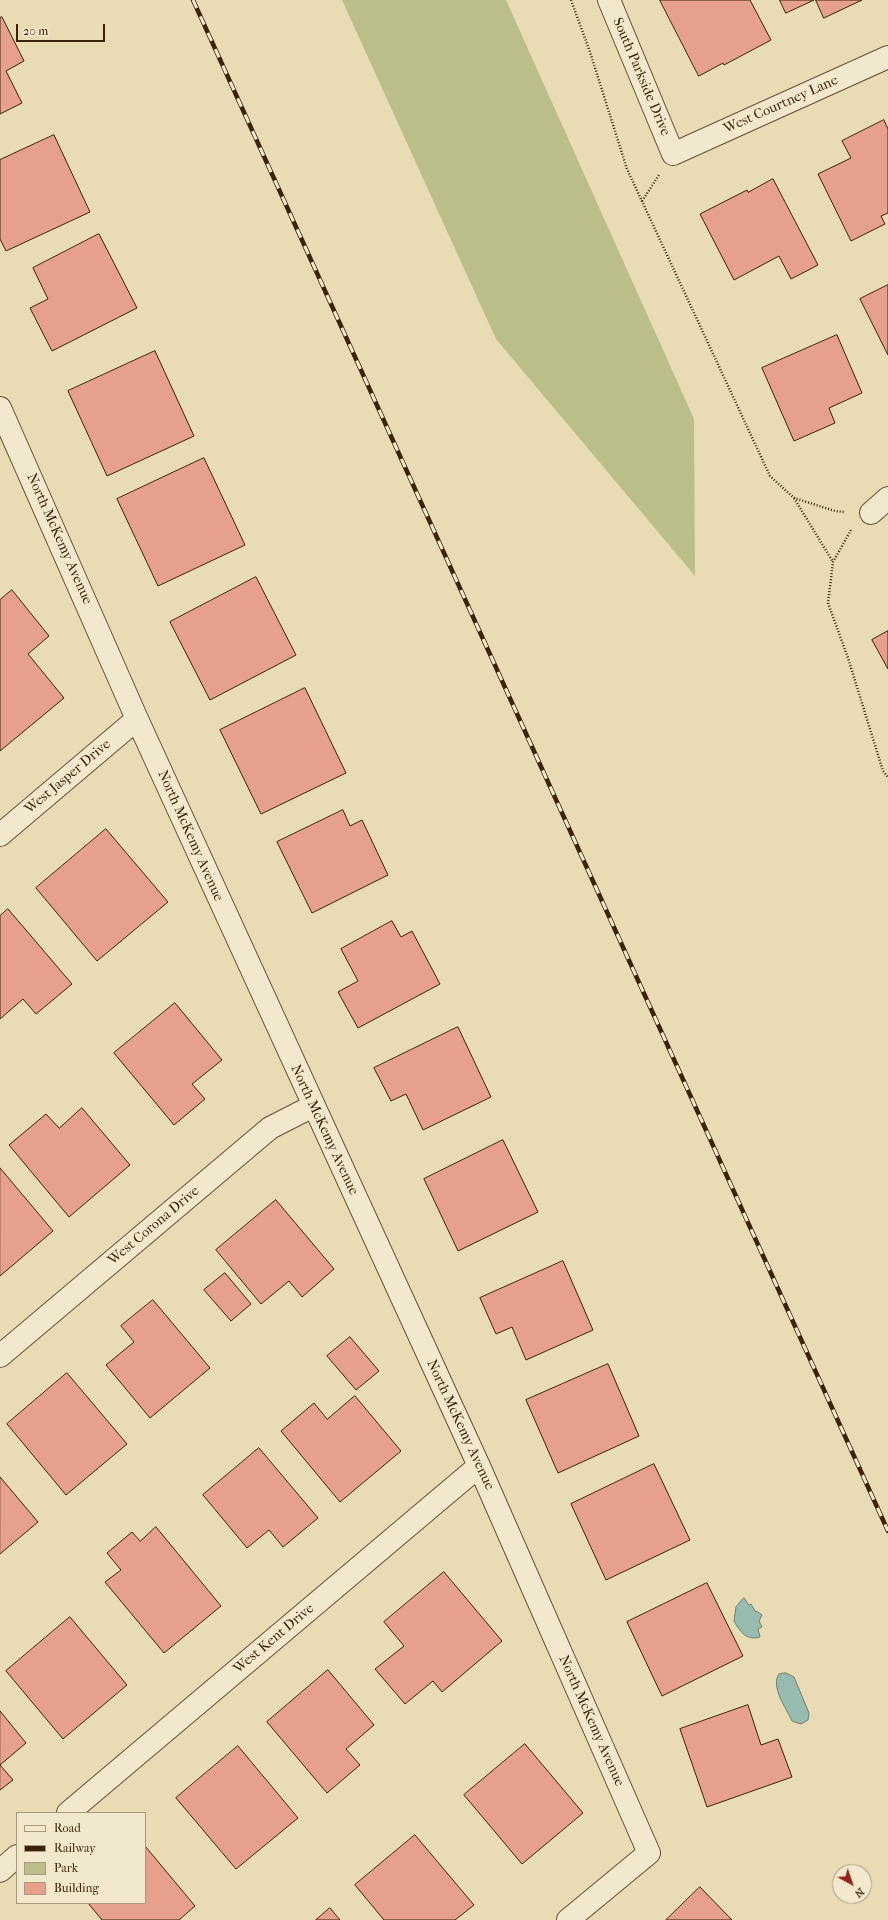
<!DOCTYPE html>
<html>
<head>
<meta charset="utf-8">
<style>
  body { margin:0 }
  #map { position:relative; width:888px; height:1920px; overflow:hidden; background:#e9dbb3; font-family:"IM FELL French Canon",serif }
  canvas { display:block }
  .legend { position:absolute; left:16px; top:1812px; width:130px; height:92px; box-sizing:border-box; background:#f1e8ce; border:1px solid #a9997f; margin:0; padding:5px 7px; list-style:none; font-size:12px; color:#3d2208 }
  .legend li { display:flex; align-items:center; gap:8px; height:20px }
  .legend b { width:20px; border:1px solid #a9997f }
  .north { position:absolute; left:832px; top:1864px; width:40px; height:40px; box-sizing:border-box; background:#f1e8ce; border:1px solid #a9997f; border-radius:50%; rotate:140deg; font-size:11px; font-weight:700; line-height:16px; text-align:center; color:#3d2208 }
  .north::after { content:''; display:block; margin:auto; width:14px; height:18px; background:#8f2418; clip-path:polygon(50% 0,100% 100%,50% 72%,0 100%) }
  .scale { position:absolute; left:16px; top:24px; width:89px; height:18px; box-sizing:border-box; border:2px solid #3d2208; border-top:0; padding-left:5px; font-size:12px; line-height:14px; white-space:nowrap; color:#3d2208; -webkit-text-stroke:3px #f1e8ce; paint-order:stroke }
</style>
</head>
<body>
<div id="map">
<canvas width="888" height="1920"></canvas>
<ul class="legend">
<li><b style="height:5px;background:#f1e8ce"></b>Road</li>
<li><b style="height:5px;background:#3d2208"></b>Railway</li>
<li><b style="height:11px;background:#bbbe89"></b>Park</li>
<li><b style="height:11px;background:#e6a08c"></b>Building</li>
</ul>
<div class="north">N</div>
<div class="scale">20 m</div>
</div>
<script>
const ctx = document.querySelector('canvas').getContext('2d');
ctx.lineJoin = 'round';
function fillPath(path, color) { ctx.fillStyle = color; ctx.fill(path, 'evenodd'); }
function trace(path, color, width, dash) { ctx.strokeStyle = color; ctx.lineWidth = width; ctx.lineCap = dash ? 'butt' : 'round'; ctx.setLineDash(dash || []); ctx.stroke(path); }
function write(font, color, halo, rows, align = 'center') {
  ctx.font = font + ' "IM FELL French Canon",serif'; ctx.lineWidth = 3.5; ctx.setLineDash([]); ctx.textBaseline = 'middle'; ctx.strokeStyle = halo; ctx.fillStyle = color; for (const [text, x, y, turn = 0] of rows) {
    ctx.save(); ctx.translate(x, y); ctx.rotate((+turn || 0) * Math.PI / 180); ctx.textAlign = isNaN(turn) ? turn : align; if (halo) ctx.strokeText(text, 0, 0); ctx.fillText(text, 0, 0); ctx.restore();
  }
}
fillPath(new Path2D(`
  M342,0H506L694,419L695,576L496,339Z`), '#bbbe89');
const water = new Path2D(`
  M744,1598L749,1605L751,1604L755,1611L758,1612L762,1615L759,1621L762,1627L758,1629L760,1637C747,1641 740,1632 734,1621L736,1607Z
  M786,1673L794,1677L809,1713L808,1720L801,1724L792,1721C786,1708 770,1686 779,1674Z`);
fillPath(water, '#97bbb1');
trace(water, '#737e6d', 1);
const building = new Path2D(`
  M660,0H750L771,40L724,65L723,63L699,76Z
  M780,0H814L786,13Z
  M816,0H862L824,18Z
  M2,17L24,61L6,71L22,103L0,114V18Z
  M884,120L888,129V213L881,216L885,224L851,241L818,174L851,158L842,141Z
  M54,135L90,212L6,251L0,239V160Z
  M773,179L818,265L791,279L779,256L734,280L700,214L747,190L748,192Z
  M99,234L137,308L52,351L30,308L48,299L33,268Z
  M888,285V355L860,299Z
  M837,335L862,393L829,408L835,423L794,441L762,368Z
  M155,351L194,436L107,476L68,391Z
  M204,458L245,545L158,586L117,499Z
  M256,577L296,655L210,700L170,622Z
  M12,590L49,636L28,654L64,698L0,751V600Z
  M888,631V669L872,640Z
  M305,688L346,773L261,814L220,730Z
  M343,810L350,826L362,820L388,875L312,913L277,842Z
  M106,829L168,902L97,961L36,888Z
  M8,909L72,984L36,1014L23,999L0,1019V916Z
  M392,921L401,937L412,931L440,984L358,1028L338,992L358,981L341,949Z
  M175,1003L222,1060L192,1084L205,1099L174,1125L114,1053Z
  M458,1027L491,1097L423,1130L406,1094L391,1101L374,1068Z
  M82,1108L130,1165L69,1217L9,1145L46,1114L59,1128Z
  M503,1140L538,1212L458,1251L424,1179Z
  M0,1168L53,1231L0,1276Z
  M276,1200L334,1269L302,1297L289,1281L261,1304L216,1250Z
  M563,1261L593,1330L526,1360L512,1327L496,1334L480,1298Z
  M225,1273L251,1304L231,1321L204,1290Z
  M153,1300L210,1368L150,1418L106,1365L134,1342L121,1326Z
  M350,1337L379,1371L356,1390L327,1356Z
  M608,1364L639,1436L558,1473L526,1400Z
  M67,1373L127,1444L66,1495L7,1424Z
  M355,1396L401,1451L340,1502L281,1431L314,1403L327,1419Z
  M259,1448L318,1518L283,1547L269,1530L247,1548L203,1495Z
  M654,1464L690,1540L606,1580L571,1504Z
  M0,1477L38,1522L0,1554Z
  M156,1527L221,1606L164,1653L105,1582L121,1570L107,1553L132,1532L140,1541Z
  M444,1572L502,1641L442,1692L433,1681L405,1704L375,1669L404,1646L384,1622Z
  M707,1583L743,1656L662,1696L627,1622Z
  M70,1617L127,1685L63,1739L6,1671Z
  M328,1670L374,1725L346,1749L360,1765L327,1793L267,1722Z
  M748,1705L761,1745L778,1739L792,1777L707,1807L680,1729Z
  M0,1711L26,1743L0,1765Z
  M525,1744L583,1813L522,1864L464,1795Z
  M238,1746L298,1818L236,1869L176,1798Z
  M0,1765L13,1780L0,1790Z
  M415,1835L474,1905L455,1920H384L355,1885Z
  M145,1846L195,1906L179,1920H102L88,1903H145Z
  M700,1887L732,1920H666Z
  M330,1908L340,1920H316Z`);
fillPath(building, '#e6a08c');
trace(building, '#3d2208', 1);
const minor = new Path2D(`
  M609,0L673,154L888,57
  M0,408L137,719L479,1466L649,1853L568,1920
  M871,513L888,498
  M0,835L137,719
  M0,1356L270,1128L313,1106
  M68,1813L479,1466
  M0,1871L17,1856`);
trace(minor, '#685033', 24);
trace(new Path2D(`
  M571,0L590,52L627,169L770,476L794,498L835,511L844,512
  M642,201L659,175
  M794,498L833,562
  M851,530L833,562L828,603L848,658L883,771L888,777`), '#3d2208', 2.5, [1, 2]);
trace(minor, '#f1e8ce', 22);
const rail = new Path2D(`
  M193,0L888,1531`);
trace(rail, '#3d2208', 4.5);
trace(rail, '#f1e8ce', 3, [9]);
write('14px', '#3d2208', '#f1e8ce', [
  ["South Parkside Drive",641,77,67],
  ["West Courtney Lane",781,105,-24],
  ["North McKemy Avenue",59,539,66],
  ["West Jasper Drive",68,777,-40],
  ["North McKemy Avenue",190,836,66],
  ["North McKemy Avenue",324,1130,65],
  ["West Corona Drive",154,1226,-40],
  ["North McKemy Avenue",460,1425,65],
  ["West Kent Drive",274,1639,-40],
  ["North McKemy Avenue",591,1721,66]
]);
</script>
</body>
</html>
